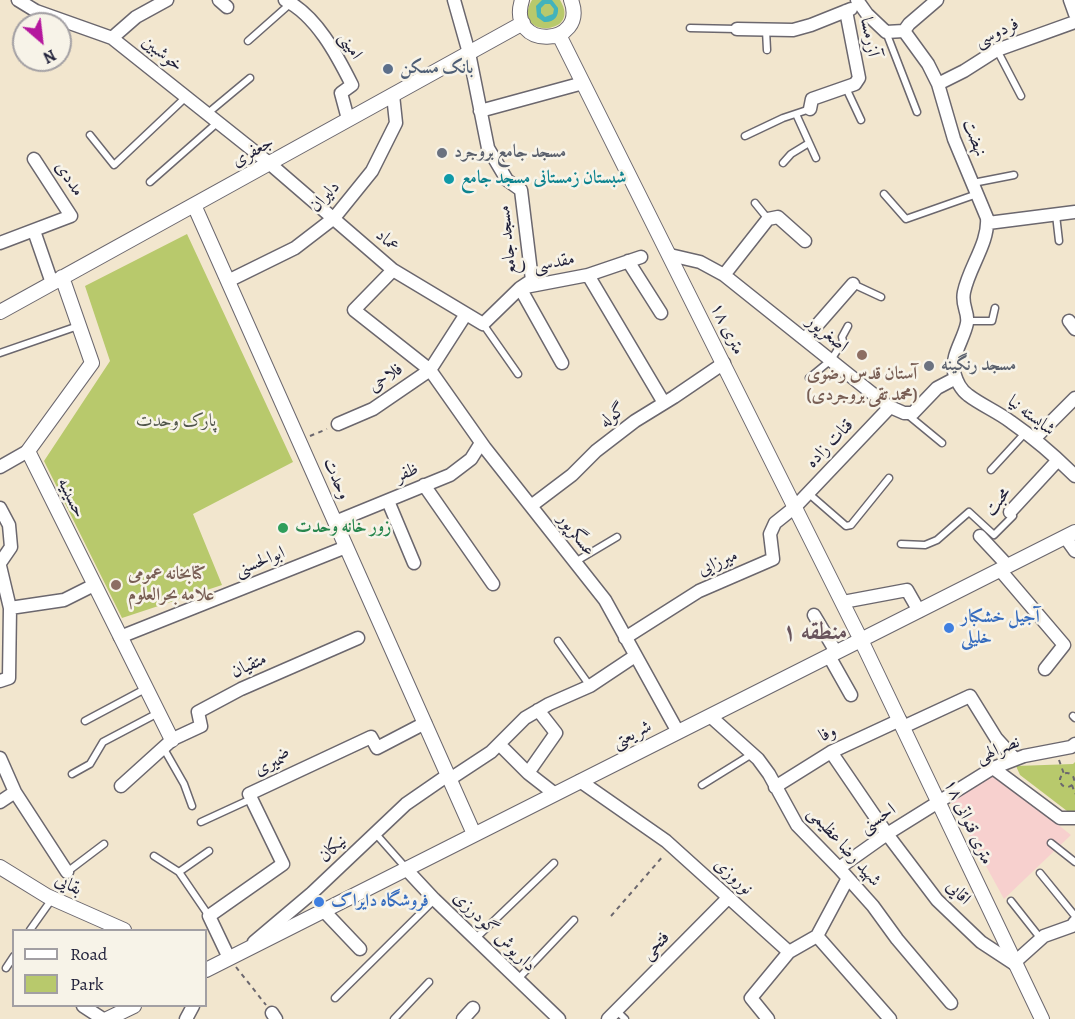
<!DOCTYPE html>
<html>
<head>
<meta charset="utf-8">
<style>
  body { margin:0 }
  #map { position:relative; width:1075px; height:1019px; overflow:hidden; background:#f2e6ce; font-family:Alegreya,serif }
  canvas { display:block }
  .legend { position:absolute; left:12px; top:929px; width:195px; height:78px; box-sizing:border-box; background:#f7f3e8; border:2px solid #a29fa3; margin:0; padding:8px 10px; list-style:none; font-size:18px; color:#22223b }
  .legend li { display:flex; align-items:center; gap:12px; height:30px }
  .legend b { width:30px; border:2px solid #a29fa3 }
  .north { position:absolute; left:12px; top:12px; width:60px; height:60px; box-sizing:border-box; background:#f7f3e8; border:2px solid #a29fa3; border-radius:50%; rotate:152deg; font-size:16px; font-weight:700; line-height:24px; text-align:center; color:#22223b }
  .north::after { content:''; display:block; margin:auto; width:21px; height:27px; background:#b5179e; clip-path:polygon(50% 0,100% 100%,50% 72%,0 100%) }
</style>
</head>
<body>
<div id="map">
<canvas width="1075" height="1019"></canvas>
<ul class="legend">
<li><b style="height:8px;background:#fff"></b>Road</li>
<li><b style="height:16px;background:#b8c96c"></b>Park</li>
</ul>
<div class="north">N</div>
</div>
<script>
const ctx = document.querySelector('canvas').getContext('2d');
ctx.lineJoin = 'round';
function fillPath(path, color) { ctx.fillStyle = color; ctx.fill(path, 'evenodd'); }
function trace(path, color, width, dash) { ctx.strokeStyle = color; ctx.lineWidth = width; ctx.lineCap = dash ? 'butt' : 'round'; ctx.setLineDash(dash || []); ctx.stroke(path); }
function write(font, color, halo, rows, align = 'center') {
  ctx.font = font + ' Alegreya,Amiri,serif'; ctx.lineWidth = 5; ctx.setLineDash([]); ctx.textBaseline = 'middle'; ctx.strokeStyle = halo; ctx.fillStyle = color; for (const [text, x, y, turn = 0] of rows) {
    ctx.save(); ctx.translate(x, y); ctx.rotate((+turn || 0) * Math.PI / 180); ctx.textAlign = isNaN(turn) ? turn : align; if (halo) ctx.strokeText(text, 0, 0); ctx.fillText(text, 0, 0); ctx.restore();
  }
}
fillPath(new Path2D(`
  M993,773L1071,835L1004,899L951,802Z`), '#f7d0ce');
fillPath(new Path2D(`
  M532,0H560C583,37 509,38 532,0Z
  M187,234L293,462L193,514L222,585L122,618L44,461L110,361L85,286Z
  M1075,762V812L1071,814L1020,775L1016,766L1073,764Z`), '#b8c96c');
fillPath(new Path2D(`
  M552,0L558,8C559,17 553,23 544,22L537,17L536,6L542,0ZM545,4H550L554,9L553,14L545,17L541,13V8Z`), '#43b3bb');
const service = new Path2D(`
  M690,28L737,29
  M766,30L767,50
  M886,32L917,112
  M248,41L291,3
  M997,50L1021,96
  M846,88L861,120
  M208,113L250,78
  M796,114L816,158
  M90,135L114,165L186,97
  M745,136L783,118L810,109
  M783,163L791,154L809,143
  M150,182L217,123
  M973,183L1014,175
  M884,194L906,219L977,194
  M755,203L768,219
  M1056,215L1059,241
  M853,284L881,297
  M967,321H992L995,308
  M483,324L518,374
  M0,353L78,326
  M809,378L831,360L843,341L842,337L848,326
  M908,415L942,443
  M991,470L1025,433
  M808,493L846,526L851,525L889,478
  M901,544L925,545L937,540L969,512L994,535L1013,516L1010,512
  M575,562L617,537
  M558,641L590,686
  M1073,716L1075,718
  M85,721L145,689
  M164,749L184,784L192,806
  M72,774L90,764L103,742L158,713
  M702,785L752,754
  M201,822L251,799
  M375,833L406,868
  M1051,843L1075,862
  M154,856L179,872L209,916
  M67,872L104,844
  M179,872L209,851
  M1040,873L1075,916
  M1011,901L1041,939
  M30,930L52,899
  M475,939L554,863
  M6,968L14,956
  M518,979L574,920
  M335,998L434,900
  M617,1011L625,1019
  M394,1019L429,982`);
const minor = new Path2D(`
  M18,0L36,11L112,38L269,163L393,270L354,310L430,370L485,448L605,600L678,732
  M219,0L227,7
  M285,0C316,15 337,55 352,85L341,93L348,119
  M454,0L469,53L488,148L507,180L521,190L532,280L520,288L562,363
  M857,0L867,14L886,32L904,31L928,64L938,84L954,139L987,218C989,243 969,267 964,292C961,306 969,312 967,323C964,339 951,355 954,372C956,380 961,390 968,395C981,405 998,412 1011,422C1034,438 1055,456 1075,476
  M1070,0L1075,14
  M737,29L793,30L811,25L851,9
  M904,31L909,24L937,0
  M112,38L136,17L167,0
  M938,84L964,71L997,50L1075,22
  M810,109L812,99L855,84L859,78L846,11
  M480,111L583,83
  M988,223L1075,212
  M34,231L52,283
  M0,243L71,216L34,159
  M670,255L700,262L724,275L888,406L904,413H913L937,388L956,378
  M628,261L661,313
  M393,270L483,324L520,288L588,275L641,257
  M588,275L664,403
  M724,275L768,219L778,217L805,241
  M228,281L295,248L334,218L372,171L396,123L393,95
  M1069,321L1075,329
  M805,339L853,284
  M338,424L373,409L430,370L466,314
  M1034,439L1075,398
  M0,467L28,451
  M424,485L493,584
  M388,501L414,563
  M531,506L572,475L596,451L635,421L674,397L724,363
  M0,508L9,525L11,547L0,563
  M1010,512L1058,460
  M335,522L450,475L471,459L481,443
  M980,536L1008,566
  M1065,537L1075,551
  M0,566L10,608L9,678L0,681
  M1000,570L1064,645L1045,669
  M843,602L907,590L919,611
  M10,608L64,600L94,585
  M814,615L836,652
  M120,637L346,547
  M625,638L699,591L773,559L770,534L775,523L795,507L890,407
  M829,656L851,695
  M710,716L758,759L769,774L797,825L839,868L873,906L897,939L951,1003
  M903,727L970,696L996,738L1015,759
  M499,744L528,773L555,794
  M831,752L887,834L937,900L981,942L1016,965
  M0,758L15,792L67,872
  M993,768L1060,818H1075
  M528,773L556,733L538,710
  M450,779L491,752L525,718L549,704L590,686L635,656
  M580,781L666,841L789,952
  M121,786L173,739L201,726L198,712L241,689L358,638
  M775,787L831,752L900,720
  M0,802L15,792
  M839,868L887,834L993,768L1024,756L1071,747L1075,744
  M406,869L434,899L559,1019
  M323,910L360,949
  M817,936L848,878
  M254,942L312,893L406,804L448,775
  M229,958L209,916L283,864L249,794L371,737L377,748L425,723
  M1015,962L1044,936L1072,926L1075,922
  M83,1006L103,1019
  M272,1013L276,1019
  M186,1019L193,1006
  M463,1019L473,1008
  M608,1019L728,898
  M768,1019L751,998L789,952L817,936L890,1019`);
const tertiary = new Path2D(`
  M522,0C506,51 589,47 571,0
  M559,35L861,640L1042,1019
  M194,205L474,834
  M62,277L92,363L28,451L172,740
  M0,312L523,23
  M0,867L47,896L124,930
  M206,970L1075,532
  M107,1019L134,1006`);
trace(service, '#6b676e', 9);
trace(minor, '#6b676e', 15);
trace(tertiary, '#6b676e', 16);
trace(new Path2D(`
  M310,436L327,429
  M1059,760L1064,774
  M1060 780a7 7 0 1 1 14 0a7 7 0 1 1-14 0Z
  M1072,785L1075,794
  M611,916L664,855
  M236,967L266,1005`), '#6b676e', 2, [4.5, 4.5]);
trace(service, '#fff', 6);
trace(minor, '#fff', 12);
trace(tertiary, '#fff', 14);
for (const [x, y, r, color] of [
  [388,69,6,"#5c6f8a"],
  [442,153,6,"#6b7280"],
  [449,179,6,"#0f9aa8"],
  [862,355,6,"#8d6e63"],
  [929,366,6,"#6b7280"],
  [283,528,6,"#2e9e5b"],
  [116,585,6,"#8d6e63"],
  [949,628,6,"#3f7fe0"],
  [319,902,6,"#3f7fe0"]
]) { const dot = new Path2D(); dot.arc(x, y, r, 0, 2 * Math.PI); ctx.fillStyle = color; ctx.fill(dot); trace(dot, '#f7f3e8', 2); }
write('18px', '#22223b', '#f7f3e8', [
  ["فردوسی",997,33,-25],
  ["آزرمسا",869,37,79],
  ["امینی",350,46,58],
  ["خوشبین",162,54,38],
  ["نهضت",974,138,69],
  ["جعفری",253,152,-29],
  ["مددی",69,179,57],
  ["دلیران",325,197,-47],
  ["مسجد جامع",508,240,-96],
  ["عماد",387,241,41],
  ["مقدسی",554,263,-11],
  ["۱۸ متری",727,329,64],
  ["اصغرپور",827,334,39],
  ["فلاحی",386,378,-34],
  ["گوله",613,416,-37],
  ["شایسته نیا",1031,416,37],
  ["قنات زاده",830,444,-46],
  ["ظفر",407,473,-23],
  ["وحدت",336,479,66],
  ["حسینیه",71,498,64],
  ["محبت",998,502,-53],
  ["عسگرپور",576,535,52],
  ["ابوالحسنی",260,562,-22],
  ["میرزایی",718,563,-23],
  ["متقیان",249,666,-25],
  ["وفا",828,734,-27],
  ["شریعتی",632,735,-27],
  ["نصرالهی",998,750,-22],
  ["ضمیری",273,763,-25],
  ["احسنی",878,819,-34],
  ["۱۸ متری قنواتی",968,822,65],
  ["شهید رضا عظیمی",844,847,48],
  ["نیکان",333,849,-44],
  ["نوروزی",733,877,42],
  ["بقایی",68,885,26],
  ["اقایی",958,893,46],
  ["داریوش گودرزی",494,932,44],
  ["فتحی",656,946,-45]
]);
write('bold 18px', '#4e5e75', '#f7f3e8', [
  ["بانک مسکن",400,69]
], 'left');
write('bold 18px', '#5b616d', '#f7f3e8', [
  ["مسجد جامع بروجرد",454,153],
  ["مسجد رنگینه",941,366]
], 'left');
write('bold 18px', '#0d838f', '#f7f3e8', [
  ["شبستان زمستانی مسجد جامع",461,179]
], 'left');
write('bold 18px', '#785e54', '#f7f3e8', [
  ["آستان قدس رضوی",862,375],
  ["(محمد تقی بروجردی)",862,396],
  ["کتابخانه عمومی",128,575,"left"],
  ["علامه بحرالعلوم",128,596,"left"]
]);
write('18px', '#4f544a', '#f7f3e8', [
  ["پارک وحدت",176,422]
]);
write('bold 18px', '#27864d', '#f7f3e8', [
  ["زور خانه وحدت",295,528]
], 'left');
write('bold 18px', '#366cbe', '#f7f3e8', [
  ["آجیل خشکبار",961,618],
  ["خلیلی",961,639],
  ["فروشگاه دایراک",331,902]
], 'left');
write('bold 24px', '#69545c', '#f7f3e8', [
  ["منطقه ۱",815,633]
]);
</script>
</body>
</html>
